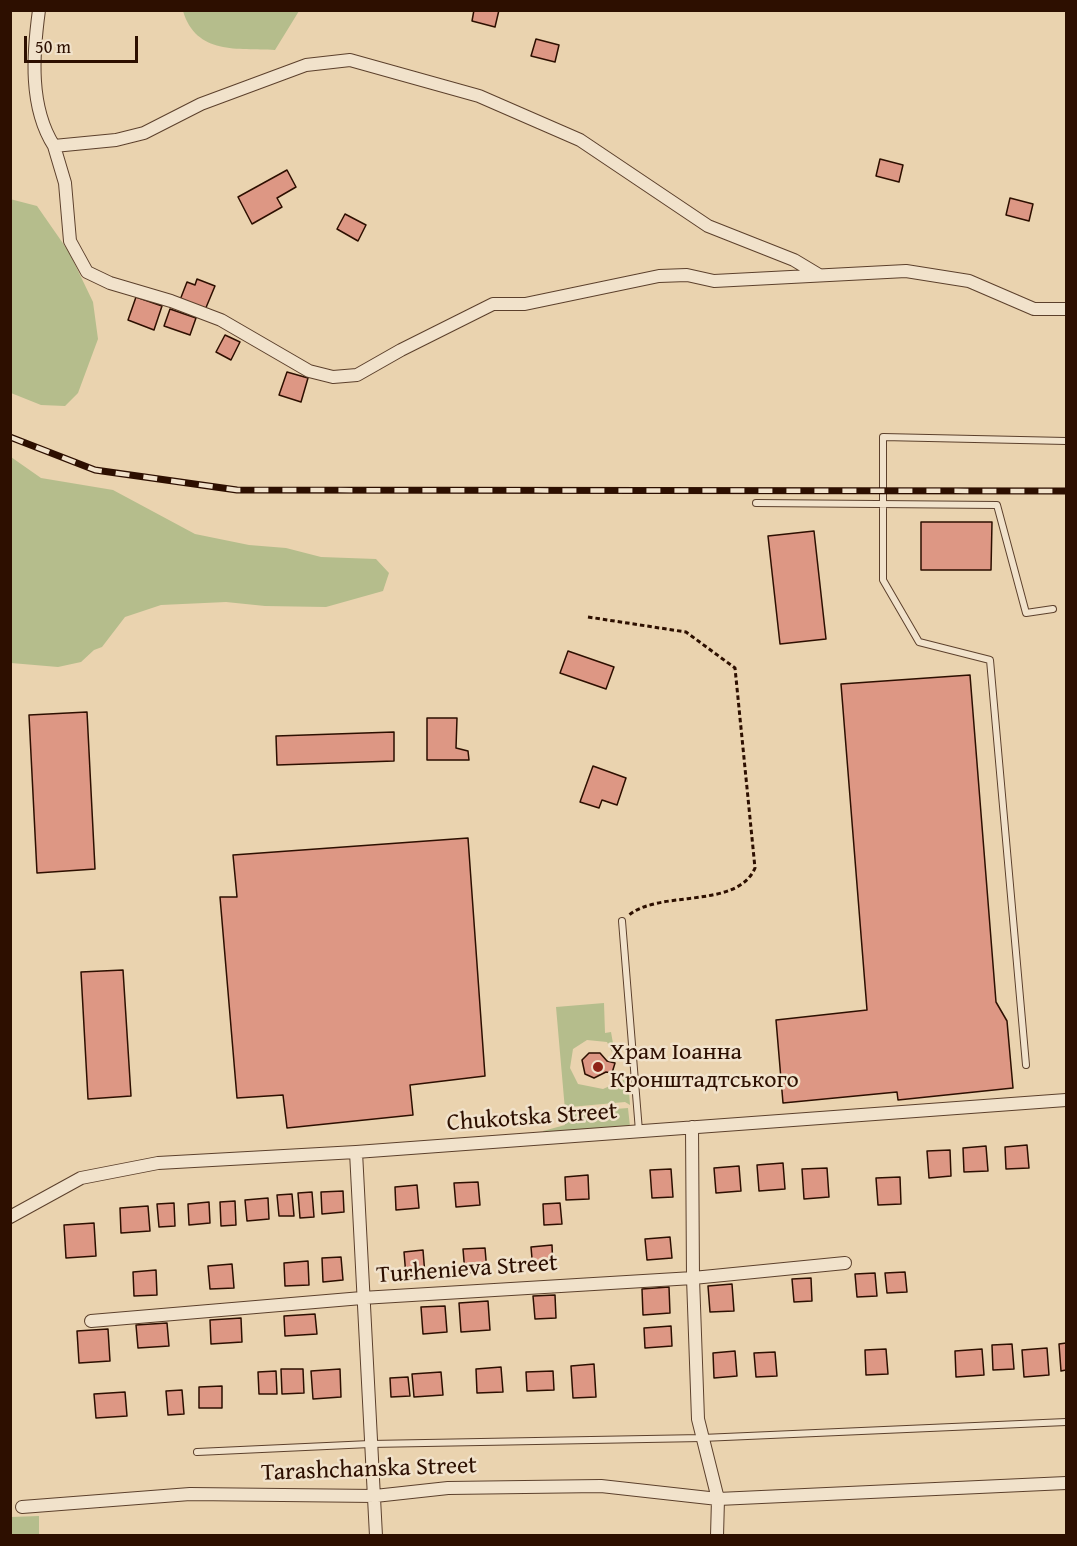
<!DOCTYPE html>
<html>
<head>
<meta charset="utf-8">
<style>
  body { margin:0 }
  #map { position:relative; width:1077px; height:1546px; overflow:hidden; background:#ead3af; font-family:"Gentium Book Plus",serif }
  canvas { display:block }
  .frame { position:absolute; inset:0; border:12px solid #2d0f00; pointer-events:none }
  .scale { position:absolute; left:24px; top:36px; width:114px; height:27px; box-sizing:border-box; border:3px solid #2d0f00; border-top:0; padding-left:8px; font-size:18px; line-height:21px; white-space:nowrap; color:#2d0f00; -webkit-text-stroke:4px #f1e2cb; paint-order:stroke }
</style>
</head>
<body>
<div id="map">
<canvas width="1077" height="1546"></canvas>
<div class="frame"></div>
<div class="scale">50 m</div>
</div>
<script>
const ctx = document.querySelector('canvas').getContext('2d');
ctx.lineJoin = 'round';
function fillPath(path, color) { ctx.fillStyle = color; ctx.fill(path, 'evenodd'); }
function trace(path, color, width, dash) { ctx.strokeStyle = color; ctx.lineWidth = width; ctx.lineCap = dash ? 'butt' : 'round'; ctx.setLineDash(dash || []); ctx.stroke(path); }
function write(font, color, halo, rows, align = 'center') {
  ctx.font = font + ' "Gentium Book Plus",serif'; ctx.lineWidth = 5; ctx.setLineDash([]); ctx.textBaseline = 'middle'; ctx.strokeStyle = halo; ctx.fillStyle = color; for (const [text, x, y, turn = 0] of rows) {
    ctx.save(); ctx.translate(x, y); ctx.rotate((+turn || 0) * Math.PI / 180); ctx.textAlign = isNaN(turn) ? turn : align; if (halo) ctx.strokeText(text, 0, 0); ctx.fillText(text, 0, 0); ctx.restore();
  }
}
fillPath(new Path2D(`
  M183,11V10L299,11L275,50C238,48 196,55 183,11Z
  M10,199L37,206L69,252L93,302L98,339L78,393L65,406L41,405L11,393Z
  M11,457L41,478L113,490L195,534L249,545L286,548L321,557L376,559L389,573L383,591L326,607L265,606L226,602L161,605L125,617L102,647L94,650L81,662L58,667L11,663Z
  M604,1003L605,1033L611,1032L614,1049L612,1052L607,1042L587,1040L573,1049L570,1068L578,1084L603,1089L628,1078L630,1105L625,1102L570,1107L565,1110L556,1007Z
  M628,1108L630,1127L543,1135V1131L565,1125L564,1113Z
  M39,1516V1535H11V1517Z`), '#b5bd8c');
const building = new Path2D(`
  M474,10H499L495,27L472,21Z
  M536,39L559,45L555,62L531,56Z
  M880,159L903,165L899,182L876,176Z
  M287,170L296,187L277,198L282,207L252,224L238,197Z
  M1010,198L1033,204L1029,221L1006,215Z
  M345,214L366,225L358,241L337,229Z
  M197,279L215,286L205,310L180,300L187,282L195,285Z
  M136,297L162,306L154,330L128,320Z
  M170,309L196,318L190,335L164,326Z
  M225,335L240,342L231,360L216,352Z
  M287,372L308,378L301,402L279,395Z
  M921,522H992L991,570H921Z
  M814,531L826,639L780,644L768,536Z
  M568,651L614,667L606,689L560,673Z
  M970,675L996,1002L1007,1021L1013,1088L898,1100L897,1092L783,1103L776,1020L867,1010L841,684Z
  M87,712L95,869L37,873L29,715Z
  M427,718H457L456,748L468,751L469,760H427Z
  M394,732V761L277,765L276,736Z
  M593,766L626,778L617,805L602,800L599,808L580,802Z
  M468,838L485,1076L410,1085L413,1115L287,1128L283,1095L237,1098L220,897H237L233,855Z
  M123,970L131,1096L88,1099L81,972Z
  M589,1053H600L607,1061L615,1063L612,1073L606,1072L594,1078L585,1074L582,1060Z
  M1027,1145L1029,1168L1006,1169L1005,1147Z
  M986,1146L988,1171L964,1172L963,1148Z
  M950,1150L951,1176L929,1178L927,1151Z
  M783,1163L785,1189L759,1191L757,1165Z
  M739,1166L741,1191L716,1193L714,1168Z
  M827,1168L829,1197L804,1199L802,1169Z
  M671,1169L673,1197L652,1198L650,1170Z
  M588,1175L589,1199L566,1200L565,1177Z
  M900,1177L901,1204L878,1205L876,1178Z
  M478,1182L480,1205L456,1207L454,1183Z
  M417,1185L419,1208L396,1210L395,1187Z
  M343,1191L344,1212L322,1214L321,1192Z
  M312,1192L314,1217L300,1218L298,1193Z
  M292,1194L294,1216H279L277,1195Z
  M268,1198L269,1219L247,1221L245,1200Z
  M235,1201L236,1225L221,1226L220,1202Z
  M209,1202L210,1223L189,1225L188,1204Z
  M174,1203L175,1226L159,1227L157,1204Z
  M560,1203L562,1224L544,1225L543,1204Z
  M148,1206L150,1231L121,1233L120,1208Z
  M94,1223L96,1256L66,1258L64,1225Z
  M670,1237L672,1258L647,1260L645,1239Z
  M552,1245L553,1268L533,1270L531,1247Z
  M485,1248L487,1272L465,1273L463,1249Z
  M423,1250L425,1275L406,1276L404,1252Z
  M341,1257L343,1280L323,1282L322,1258Z
  M308,1261L309,1285L285,1286L284,1263Z
  M232,1264L234,1288L210,1289L208,1266Z
  M156,1270L157,1295L134,1296L133,1272Z
  M905,1272L907,1292L887,1293L885,1273Z
  M875,1273L877,1296L857,1297L855,1274Z
  M811,1278L812,1301L794,1302L792,1279Z
  M732,1284L734,1311L710,1312L708,1286Z
  M669,1287L670,1313L643,1315L642,1289Z
  M555,1295L556,1318L535,1319L533,1296Z
  M488,1301L490,1330L461,1332L459,1303Z
  M445,1306L447,1332L423,1334L421,1307Z
  M315,1314L317,1334L285,1336L284,1316Z
  M241,1318L242,1342L211,1344L210,1320Z
  M167,1323L169,1346L138,1348L136,1325Z
  M671,1326L672,1346L645,1348L644,1328Z
  M108,1329L110,1361L79,1363L77,1331Z
  M1066,1343V1370L1061,1371L1059,1344Z
  M1012,1344L1014,1369L993,1370L992,1345Z
  M1047,1348L1049,1375L1024,1377L1022,1350Z
  M886,1349L888,1374L866,1375L865,1350Z
  M982,1349L984,1375L956,1377L955,1351Z
  M735,1351L737,1376L714,1378L713,1353Z
  M775,1352L777,1376L756,1377L754,1353Z
  M594,1364L596,1397L573,1398L571,1366Z
  M501,1367L503,1392L477,1393L476,1369Z
  M281,1369H303L304,1393L282,1394Z
  M340,1369L341,1397L313,1399L311,1371Z
  M276,1371L277,1394H259L258,1372Z
  M553,1371L554,1390L527,1391L526,1372Z
  M441,1372L443,1395L414,1397L412,1374Z
  M408,1377L410,1396L391,1397L390,1378Z
  M222,1386V1408H199V1387Z
  M182,1390L184,1414L168,1415L166,1391Z
  M125,1392L127,1416L96,1418L94,1394Z`);
fillPath(building, '#dd9784');
trace(building, '#2d0f00', 1.5);
const lane = new Path2D(`
  M756,503L997,505L1026,613L1053,609
  M622,921L639,1131
  M1026,1065L990,660L919,642L883,580V437L1066,441
  M197,1452L370,1444L702,1438L1066,1422`);
const street = new Path2D(`
  M39,10C33,54 29,107 54,146L116,140L144,133L201,104L306,65L350,60L479,96L580,140L708,226L794,260L819,275
  M54,146L65,183L70,241L87,272L110,283L171,301L221,320L309,371L333,377L357,375L401,350L493,304H525L659,276L687,275L714,281L906,271L969,281L1034,309H1066
  M692,1127L693,1278L698,1419L718,1499L717,1536
  M356,1152L376,1536
  M10,1217L81,1178L158,1163L356,1152L1066,1100
  M91,1321L362,1298L693,1278L845,1263
  M22,1507L190,1494L375,1496L448,1488L601,1486L718,1499L1066,1483`);
trace(lane, '#5c402c', 8);
trace(street, '#5c402c', 14);
trace(new Path2D(`
  M588,617L686,632L735,668L755,868C737,910 658,889 628,916`), '#2d0f00', 3, [4.5, 3]);
trace(lane, '#f1e2cb', 6);
trace(street, '#f1e2cb', 12);
const rail = new Path2D(`
  M10,437L95,470L237,490L1066,491`);
trace(rail, '#2d0f00', 7);
trace(rail, '#f1e2cb', 4.5, [14]);
for (const [x, y, r, color] of [
  [598,1067,6,"#8f2418"]
]) { const dot = new Path2D(); dot.arc(x, y, r, 0, 2 * Math.PI); ctx.fillStyle = color; ctx.fill(dot); trace(dot, '#f1e2cb', 2); }
write('24px', '#2d0f00', '#f1e2cb', [
  ["Храм Іоанна",610,1053],
  ["Кронштадтського",610,1081]
], 'left');
write('24px', '#2d0f00', '#f1e2cb', [
  ["Chukotska Street",532,1118,-4],
  ["Turhenieva Street",467,1270,-4],
  ["Tarashchanska Street",369,1470,-2]
]);
</script>
</body>
</html>
